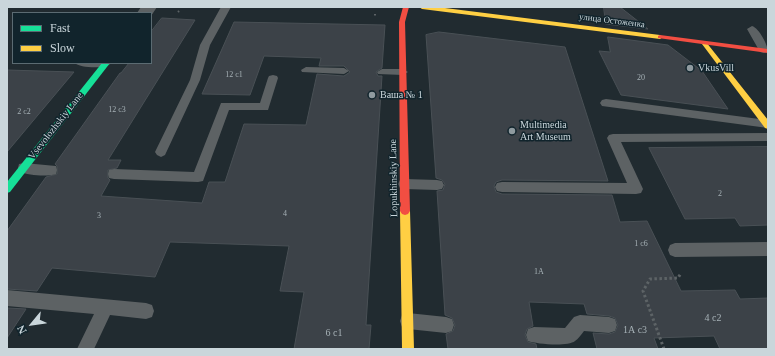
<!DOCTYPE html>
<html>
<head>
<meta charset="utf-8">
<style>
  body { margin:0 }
  #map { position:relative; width:775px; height:356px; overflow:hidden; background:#212b30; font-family:Georgia,serif }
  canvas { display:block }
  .frame { position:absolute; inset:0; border:8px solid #cad6db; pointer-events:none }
  .legend { position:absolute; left:12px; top:12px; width:140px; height:52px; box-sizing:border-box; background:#11242c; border:1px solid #5b6b72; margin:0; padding:5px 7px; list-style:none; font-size:12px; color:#cad6db }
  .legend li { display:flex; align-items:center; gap:8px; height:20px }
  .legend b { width:20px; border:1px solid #5b6b72 }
  .north { position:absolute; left:12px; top:304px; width:40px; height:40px; -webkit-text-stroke:3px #11242c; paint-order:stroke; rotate:241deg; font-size:11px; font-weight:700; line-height:16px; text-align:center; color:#cad6db }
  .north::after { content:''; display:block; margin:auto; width:14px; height:18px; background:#cad6db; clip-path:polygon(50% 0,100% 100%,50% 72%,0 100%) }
</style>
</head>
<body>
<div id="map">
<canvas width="775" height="356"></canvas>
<div class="frame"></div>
<ul class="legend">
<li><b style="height:5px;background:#16e098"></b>Fast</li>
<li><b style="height:5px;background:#ffcf43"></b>Slow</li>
</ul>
<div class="north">N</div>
</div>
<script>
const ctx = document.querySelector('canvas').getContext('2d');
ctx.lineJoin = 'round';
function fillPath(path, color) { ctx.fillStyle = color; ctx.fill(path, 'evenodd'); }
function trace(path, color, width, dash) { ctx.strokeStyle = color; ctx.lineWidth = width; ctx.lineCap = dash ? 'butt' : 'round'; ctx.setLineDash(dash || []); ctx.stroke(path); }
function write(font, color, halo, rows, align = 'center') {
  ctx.font = font + ' Georgia,serif'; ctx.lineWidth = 3; ctx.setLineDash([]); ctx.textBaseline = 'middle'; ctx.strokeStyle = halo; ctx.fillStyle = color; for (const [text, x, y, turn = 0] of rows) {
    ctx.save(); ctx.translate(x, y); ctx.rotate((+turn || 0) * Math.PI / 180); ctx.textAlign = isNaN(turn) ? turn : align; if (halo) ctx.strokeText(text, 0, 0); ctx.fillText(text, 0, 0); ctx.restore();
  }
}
const building = new Path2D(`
  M604,7H620L648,29L606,24Z
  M162,18L195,20L108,160H121L117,168L108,170V178L110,180L101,196L202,203L209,182H225L244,124L306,125L317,74L344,76L350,72L344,66H319L321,58L264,56L250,95L202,94L234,22L385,25L382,68L376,72L378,76H382L366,325H371L369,349H294L304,292L280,291L289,246L170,242L155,277L52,268L37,291L7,289V231L46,177L57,174V166L55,164L120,73H121L129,63H151V32Z
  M439,32L565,47L608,181L502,180L496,182L494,186L496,192L502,194L612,195L620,222L647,221L681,291L735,290L740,299L768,298V349H720L714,336L654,338L658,349H597L593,333L609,334L615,332L618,325L615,318L609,316L587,314L584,304L529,302L533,326L527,329L525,335L528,342L536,344L537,349H448L446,334L453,331L455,325L452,318L445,315L437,191L443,190L445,184L442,180L436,178L426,35Z
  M608,37L668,45L702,71L728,109L621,95L599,51L610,52Z
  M7,70L74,72L7,152Z
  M768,147V225L740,226L735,218L685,219L649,148Z
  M7,308L26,309L7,338Z`);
fillPath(building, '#3c4248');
trace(building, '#495055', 1);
trace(new Path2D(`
  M178,12L180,10
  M375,14V17`), '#5d6366', 2, [1.5, 1.5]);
trace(new Path2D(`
  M664,349L643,291L650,279L678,278L681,273`), '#5d6366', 3, [2.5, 2.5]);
fillPath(new Path2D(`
  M221,7H231L210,45L200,80L165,155L161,157L157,155L155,152L190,80L200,45Z
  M752,26C759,28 768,45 768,52L764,53L760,52L747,29Z
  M75,63H110V64C106,69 79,68 75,63Z
  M306,67L344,68L349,71L344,74L302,72L301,70Z
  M382,69H403L408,72L403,75L378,74L377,72Z
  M273,75L277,76L278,78L268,110H229L203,181L198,182L114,179L109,178L108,174L109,170L114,169L194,172L221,103H260L268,78L269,76Z
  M606,99L767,120L768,128L602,106L600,103L602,100Z
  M768,133V141L621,142L643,189L641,193L636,194L502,192L497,191L495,187L497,183L502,182L627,183L607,138L609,135L613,134Z
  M24,163L56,166L57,170L56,174C46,177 29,175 19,172L18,168L19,164Z
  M405,179L437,180L442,181L444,185L442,189L437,190L405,189L400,188L398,184L400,180Z
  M768,242V256L675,257L670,255L668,250L670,245L675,243Z
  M7,290L146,303L152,305L154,311L152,317L146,319L110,315L94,349H77L94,314L7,306Z
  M408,313L446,317L452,319L454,325L452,331L446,333L408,329L402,327L400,321L402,315Z
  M580,315L609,317L615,319L617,325L615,331L609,333L584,331C581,335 578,339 575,341C568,347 536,344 528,341L526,335L528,329L534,327L565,328L574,317Z`), '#5d6264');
fillPath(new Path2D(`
  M141,7H157L151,16V13H137Z`), '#5d6264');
fillPath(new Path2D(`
  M102,63H110L10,192L7,193V182Z`), '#16e098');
fillPath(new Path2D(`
  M419,7H437L660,35L663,37L660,39L422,9Z
  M704,41L706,42L768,120V129L765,128L702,44L701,43Z
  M405,207L408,208L410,211L414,349H402L400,211L402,208Z`), '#ffcf43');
fillPath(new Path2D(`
  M403,7H409L405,22L410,211L408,214L405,215L402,214L400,211L399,22Z
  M660,35L768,49V53L658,38V36Z`), '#f24e42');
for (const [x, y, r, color] of [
  [690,68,4,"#8f9a9f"],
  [372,95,4,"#8f9a9f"],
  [512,131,4,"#8f9a9f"]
]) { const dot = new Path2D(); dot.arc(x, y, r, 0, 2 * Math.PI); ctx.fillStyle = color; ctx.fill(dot); trace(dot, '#11242c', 1.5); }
write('8px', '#a6b1b6', null, [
  ["12 с1",234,75],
  ["20",641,78],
  ["12 с3",117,110],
  ["2 с2",24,112],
  ["2",720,194],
  ["4",285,214],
  ["3",99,216],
  ["1 с6",641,244],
  ["1А",539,272]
]);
write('9px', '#cad6db', '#11242c', [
  ["улица Остоженка",612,21,7]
]);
write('10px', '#cad6db', '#11242c', [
  ["VkusVill",698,68],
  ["Ваша № 1",380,95],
  ["Multimedia",520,125],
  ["Art Museum",520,137]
], 'left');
write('10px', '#cad6db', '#11242c', [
  ["Vsevolozhskiy Lane",56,126,-52],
  ["Lopukhinskiy Lane",394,178,-91]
]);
write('10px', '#a6b1b6', null, [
  ["4 с2",713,318],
  ["1А с3",635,330],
  ["6 с1",334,333]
]);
</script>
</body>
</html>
